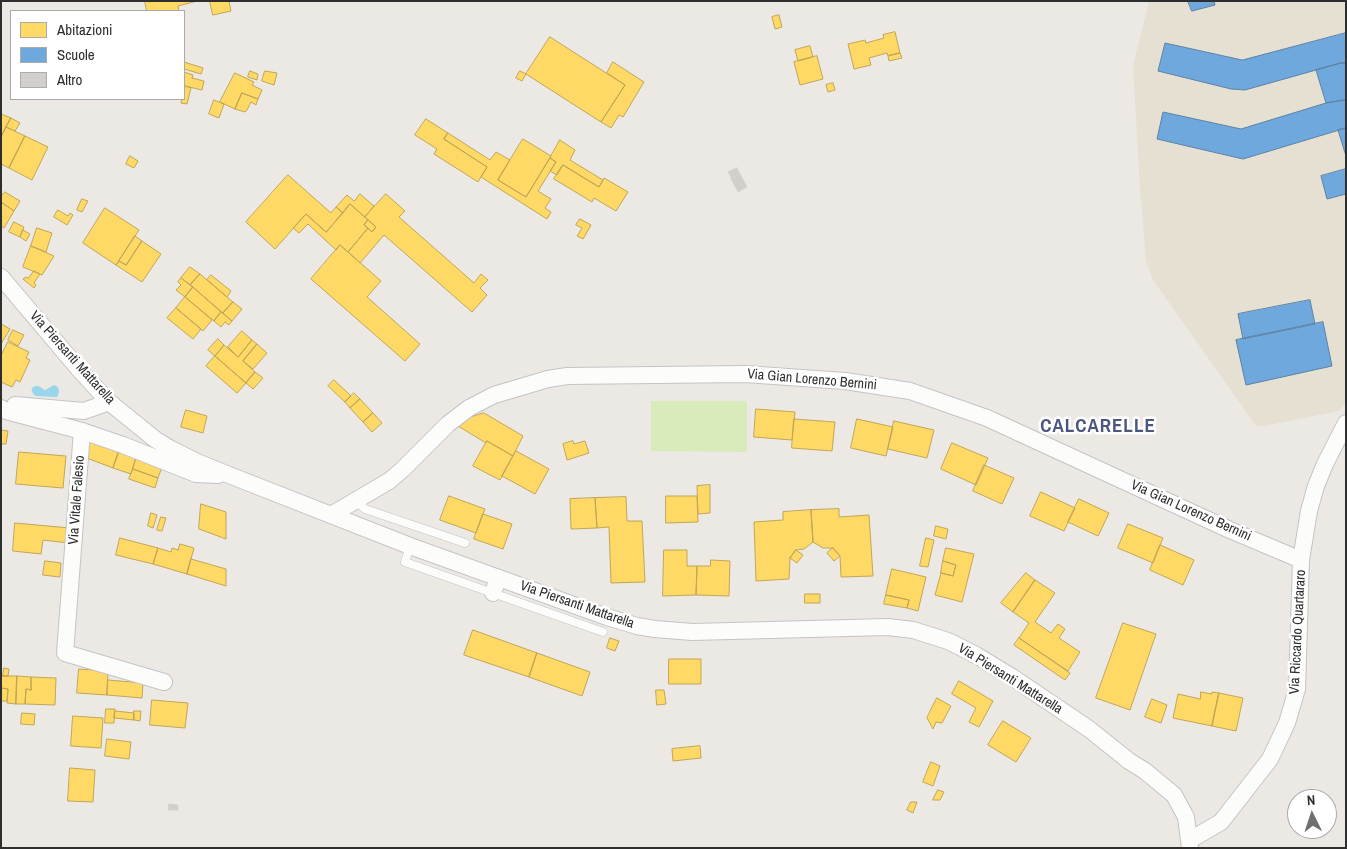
<!DOCTYPE html>
<html>
<head>
<meta charset="utf-8">
<style>
  body { margin:0 }
  #map { position:relative; width:1347px; height:849px; overflow:hidden; background:#ece8e4; font-family:"Archivo Narrow",sans-serif }
  canvas { display:block }
  .frame { position:absolute; inset:0; border:2px solid #2e2e2e; pointer-events:none }
  .legend { position:absolute; left:10px; top:10px; width:175px; height:90px; box-sizing:border-box; background:#fff; border:1px solid #ababab; margin:0; padding:6px 9px; list-style:none; font-size:15px; color:#2e2e2e }
  .legend li { display:flex; align-items:center; gap:10px; height:25px }
  .legend b { width:25px; border:1px solid #ababab }
  .north { position:absolute; left:1287px; top:789px; width:50px; height:50px; box-sizing:border-box; background:#fff; border:1px solid #ababab; border-radius:50%; rotate:356deg; font-size:14px; font-weight:700; line-height:20px; text-align:center; color:#2e2e2e }
  .north::after { content:''; display:block; margin:auto; width:18px; height:22px; background:#706f6e; clip-path:polygon(50% 0,100% 100%,50% 72%,0 100%) }
</style>
</head>
<body>
<div id="map">
<canvas width="1347" height="849"></canvas>
<div class="frame"></div>
<ul class="legend">
<li><b style="height:14px;background:#ffd966"></b>Abitazioni</li>
<li><b style="height:14px;background:#6fa8dc"></b>Scuole</li>
<li><b style="height:14px;background:#d1cecb"></b>Altro</li>
</ul>
<div class="north">N</div>
</div>
<script>
const ctx = document.querySelector('canvas').getContext('2d');
ctx.lineJoin = 'round';
function fillPath(path, color) { ctx.fillStyle = color; ctx.fill(path, 'evenodd'); }
function trace(path, color, width, dash) { ctx.strokeStyle = color; ctx.lineWidth = width; ctx.lineCap = dash ? 'butt' : 'round'; ctx.setLineDash(dash || []); ctx.stroke(path); }
function write(font, color, halo, rows, align = 'center') {
  ctx.font = font + ' "Archivo Narrow",sans-serif'; ctx.lineWidth = 5; ctx.setLineDash([]); ctx.textBaseline = 'middle'; ctx.strokeStyle = halo; ctx.fillStyle = color; for (const [text, x, y, turn = 0] of rows) {
    ctx.save(); ctx.translate(x, y); ctx.rotate((+turn || 0) * Math.PI / 180); ctx.textAlign = isNaN(turn) ? turn : align; if (halo) ctx.strokeText(text, 0, 0); ctx.fillText(text, 0, 0); ctx.restore();
  }
}
fillPath(new Path2D(`
  M1149,1H1346V402L1339,411L1264,426H1256L1153,280L1146,261L1140,188L1133,66Z`), '#e6e0d3');
fillPath(new Path2D(`
  M651,401H747V452L651,451Z`), '#d9eabb');
fillPath(new Path2D(`
  M54,385C60,387 60,392 57,397L36,396C32,394 29,388 35,386C39,385 42,389 45,390Z`), '#99d6ec');
const homes = new Path2D(`
  M145,1H149V2L155,1H197L178,6L179,11H147Z
  M210,1H229L231,11L213,15Z
  M779,15L782,27L775,29L772,17Z
  M895,32L900,53L888,56L887,53L869,58L871,65L854,69L848,44L865,40L866,43L884,38L883,35Z
  M550,37L625,85L601,122L526,74Z
  M810,46L813,57L798,61L795,50Z
  M900,53L902,58L889,61L888,56Z
  M817,56L823,79L800,85L794,62Z
  M184,62L203,68L201,74L184,69Z
  M613,62L644,82L623,117L619,115L611,128L601,122L625,85L607,73Z
  M250,71L258,74L257,80L248,77Z
  M265,71L277,73L274,85L262,81Z
  M520,71L526,74L522,81L516,78Z
  M184,72L193,75L192,78L204,81L202,90L185,86L184,92Z
  M235,73L254,82L252,85L262,90L258,99L242,93L235,109L220,102Z
  M833,83L835,90L828,92L826,85Z
  M185,86L191,88L187,104L181,103L182,99H184Z
  M242,93L258,99L256,105L251,102L247,110L245,112L235,109Z
  M214,100L224,104L219,118L209,114Z
  M1,114L11,118L1,137Z
  M11,118L20,123L15,131L6,127Z
  M426,119L448,133L444,139L487,167L478,182L434,154L437,149L415,135Z
  M6,127L25,136L9,168L1,164V137Z
  M448,133L490,160L496,152L510,160L498,180L526,197L550,158L556,162L538,191L551,199L545,208L551,212L547,219L481,177L487,167L444,139Z
  M25,136L48,147L32,180L9,168Z
  M523,139L551,156L526,197L498,180Z
  M560,140L575,150L570,160L603,180L599,187L563,165L557,175L550,171L556,162L550,158Z
  M130,156L138,161L134,168L126,164Z
  M563,165L599,187L604,178L628,192L616,211L594,198L592,202L554,179Z
  M288,175L331,213L336,207L343,213L326,232L306,214L275,249L246,222Z
  M5,192L20,201L14,211L1,202V197Z
  M360,194L374,206L365,217L350,204L343,213L336,207L347,195L354,201Z
  M386,194L405,211L399,217L474,283L481,274L488,280L480,288L487,295L472,312L384,235L360,263L348,252L368,228L372,232L376,227L365,217Z
  M82,199L88,201L82,212L77,210Z
  M1,202L14,211L4,228L1,226Z
  M350,204L368,220L364,225L368,228L348,252L340,245L336,250L308,224L299,233L293,228L306,214L326,232Z
  M105,208L139,230L116,265L83,243Z
  M58,210L68,216L70,213L73,215L67,225L54,217Z
  M580,219L591,225L583,239L577,236L582,228L576,225Z
  M368,220L376,227L372,232L364,225Z
  M14,222L24,227L20,237L9,232Z
  M37,228L52,233L46,252L31,246Z
  M23,230L30,234L26,241L20,237Z
  M135,236L142,241L126,265L119,261Z
  M142,241L161,254L142,282L116,265L119,261L126,265Z
  M340,245L381,281L367,297L420,344L405,361L311,279Z
  M31,246L54,256L42,275L23,267Z
  M190,267L200,274L190,285L181,278Z
  M34,271L40,274L34,283L36,285L34,288L23,279L26,277L28,278Z
  M200,274L233,302L223,313L190,285Z
  M211,275L231,291L227,297L207,280Z
  M181,278L193,287L185,297L176,290L181,285L178,282Z
  M193,287L221,312L214,321L185,297Z
  M185,297L212,320L203,331L176,308Z
  M233,302L242,309L232,321L223,313Z
  M176,308L201,329L193,339L167,318Z
  M221,312L232,321L229,325L225,322L221,327L214,321Z
  M1,324L10,329L1,344Z
  M13,330L24,335L18,346L8,340Z
  M242,331L252,340L238,357L228,347Z
  M218,339L224,345L215,356L208,350Z
  M252,340L257,344L243,361L255,372L246,383L215,356L224,345L238,357Z
  M8,342L29,352L26,358L30,360L20,382L16,380L12,387L1,382V356Z
  M257,344L267,353L253,369L243,361Z
  M215,356L246,383L237,393L206,366Z
  M255,372L263,378L253,389L246,383Z
  M334,380L351,396L345,402L328,386Z
  M354,393L360,399L350,408L345,402Z
  M360,399L373,413L363,422L350,408Z
  M756,409L795,412L792,440L754,437Z
  M186,410L207,416L203,433L181,427Z
  M373,413L382,423L372,432L363,422Z
  M484,413L523,436L513,456L487,441L486,443L458,426L471,417Z
  M794,419L835,422L832,451L792,448Z
  M857,419L893,427L886,456L851,448Z
  M894,421L934,430L927,458L888,449Z
  M1,430L8,431L6,444H1Z
  M90,441L119,451L113,468L84,457Z
  M487,441L513,456L500,480L473,466Z
  M573,441L574,444L585,441L589,453L567,460L563,444Z
  M952,443L988,458L976,485L941,469Z
  M119,451L136,458L131,474L113,468Z
  M516,451L549,469L535,494L502,476Z
  M19,452L66,456L63,488L16,484Z
  M136,458L162,467L158,478L133,469Z
  M984,465L1014,478L1002,504L973,491Z
  M133,469L158,478L155,488L129,479Z
  M710,485V513L698,514L697,486Z
  M1041,492L1075,508L1064,531L1030,516Z
  M449,496L485,509L476,533L440,520Z
  M666,496H697L698,522L666,523Z
  M626,497L627,521H642L645,582L611,583L609,527L597,528L595,498Z
  M595,498L597,528L571,529L570,499Z
  M1079,499L1109,513L1098,536L1068,522Z
  M201,504L226,512V539L199,529Z
  M839,509V517L869,515L873,576L841,577L840,556L833,548H823L813,542L811,510Z
  M811,510L813,542L804,549L796,550L790,558L789,579L756,581L754,522L783,520V512Z
  M151,513L157,515L153,528L148,526Z
  M483,514L512,524L503,549L474,539Z
  M161,517L166,518L162,531L157,530Z
  M15,523L70,528L69,543L43,540L41,554L13,551Z
  M1128,524L1163,538L1153,563L1118,548Z
  M936,526L948,529L946,539L934,536Z
  M120,538L158,548L153,564L116,555Z
  M926,538L934,540L928,567L920,566Z
  M180,544L194,548L187,574L153,564L158,548L171,552L172,548L178,550Z
  M1160,545L1194,560L1183,585L1150,570Z
  M833,548L840,556L834,561L827,553Z
  M946,548L974,554L962,602L935,595L941,573L953,576L956,565L943,561Z
  M664,550H687V566H697L696,595L663,596Z
  M796,550L803,555L797,563L790,558Z
  M191,559L226,569V586L187,574Z
  M711,560L730,561L729,596L696,595L697,566H710Z
  M45,561L61,563L60,577L43,575Z
  M943,561L956,565L953,576L941,573Z
  M892,569L926,577L918,611L907,608L909,600L886,595Z
  M1026,573L1035,580L1013,612L1001,603Z
  M1035,580L1055,593L1035,622L1051,633L1058,624L1065,629L1059,638L1080,652L1068,671L1019,638L1029,623L1013,612Z
  M805,594H820V603H805Z
  M886,595L909,600L907,608L884,604Z
  M1123,623L1156,634L1130,710L1096,698Z
  M473,630L537,653L529,677L464,655Z
  M610,638L619,641L615,651L607,648Z
  M1019,638L1070,673L1065,680L1014,645Z
  M537,653L590,672L582,696L529,677Z
  M669,659H701V684H669Z
  M4,668L9,669L8,676H3Z
  M79,669L108,671L107,695L77,693Z
  M1,676H17L16,704L7,703L8,689L1,688Z
  M17,676L31,677V690L26,689L25,704H16Z
  M31,677L56,678L55,705L25,704L26,689L31,690Z
  M108,680L143,683L142,698L107,695Z
  M959,681L993,701L979,727L969,722L976,708L952,694Z
  M1,688L8,689L7,701H1Z
  M656,690H664L666,704L657,705Z
  M1201,692L1212,694V692L1219,693L1212,726L1173,718L1178,694L1200,699Z
  M1219,693L1243,698L1236,731L1212,726Z
  M937,698L951,706L942,723L936,722L933,729L927,718Z
  M1152,699L1167,705L1161,723L1145,717Z
  M152,700L188,703L185,728L150,725Z
  M106,709H115L114,723H105Z
  M115,711L134,713V720L114,718Z
  M134,711H141L140,721L134,720Z
  M22,713L35,714L34,725L21,724Z
  M73,716L103,718L101,748L71,746Z
  M1003,721L1031,738L1016,762L988,745Z
  M107,739L131,742L129,759L105,756Z
  M700,746L701,758L673,761L672,749Z
  M931,762L940,766L933,786L923,782Z
  M70,768L95,770L93,802L68,801Z
  M938,790L944,792L940,800H933Z
  M911,802H917L913,813L907,810Z`);
fillPath(homes, '#ffd966');
trace(homes, '#c0a655', 1);
const schools = new Path2D(`
  M1188,1H1214L1215,5L1192,11Z
  M1346,33V63H1341L1245,90L1231,89L1158,71L1165,43L1242,60Z
  M1341,63H1346V100L1326,103L1316,70Z
  M1342,100H1346V128L1243,159L1157,139L1163,112L1241,129L1326,103Z
  M1346,128V156L1338,130Z
  M1346,169V194L1327,199L1321,176Z
  M1310,300L1315,324L1243,339L1238,314Z
  M1323,322L1332,366L1246,385L1236,340Z`);
fillPath(schools, '#6fa8dc');
trace(schools, '#5c83a8', 1);
const building = new Path2D(`
  M737,168L740,174L732,179L728,172Z
  M740,174L747,187L738,192L731,179Z
  M169,804L178,805V810H169Z`);
fillPath(building, '#d1cecb');
trace(building, '#d7d4d0', 1);
const service = new Path2D(`
  M356,501L365,509L465,543
  M410,546L405,562L603,632`);
const minor = new Path2D(`
  M1,277L78,368L109,402L156,440L171,449L197,462L229,475L410,546L607,617L637,626L655,629L692,632L888,627L913,630L948,641L976,655L1012,677L1089,729L1129,761L1145,771L1174,795L1186,817L1190,848
  M15,405L84,411L109,402
  M1,408L6,411L82,431L123,445L196,474L218,475
  M82,431L65,653L164,682
  M331,515L389,481L402,470L448,424L469,408L494,395L548,379L567,376L745,374L845,381L910,391L987,418L1230,530L1301,560
  M493,593L498,578
  M1190,840L1221,822L1270,759L1287,723L1297,689L1301,560L1309,511L1316,486L1325,464L1346,423`);
trace(service, '#c5c4c5', 9);
trace(minor, '#c5c4c5', 18);
trace(service, '#fcfcfb', 8);
trace(minor, '#fcfcfb', 16);
write('14px', '#2e2e2e', '#fff', [
  ["Via Piersanti Mattarella",72,358,48],
  ["Via Gian Lorenzo Bernini",812,380,5],
  ["Via Vitale Falesio",77,500,-86],
  ["Via Gian Lorenzo Bernini",1191,511,24],
  ["Via Piersanti Mattarella",577,605,19],
  ["Via Riccardo Quartararo",1298,632,-87],
  ["Via Piersanti Mattarella",1010,679,32]
]);
ctx.letterSpacing = '1px';
write('bold 19px', '#4d5680', '#fff', [
  ["CALCARELLE",1098,427]
]);
ctx.letterSpacing = '0px';
</script>
</body>
</html>
